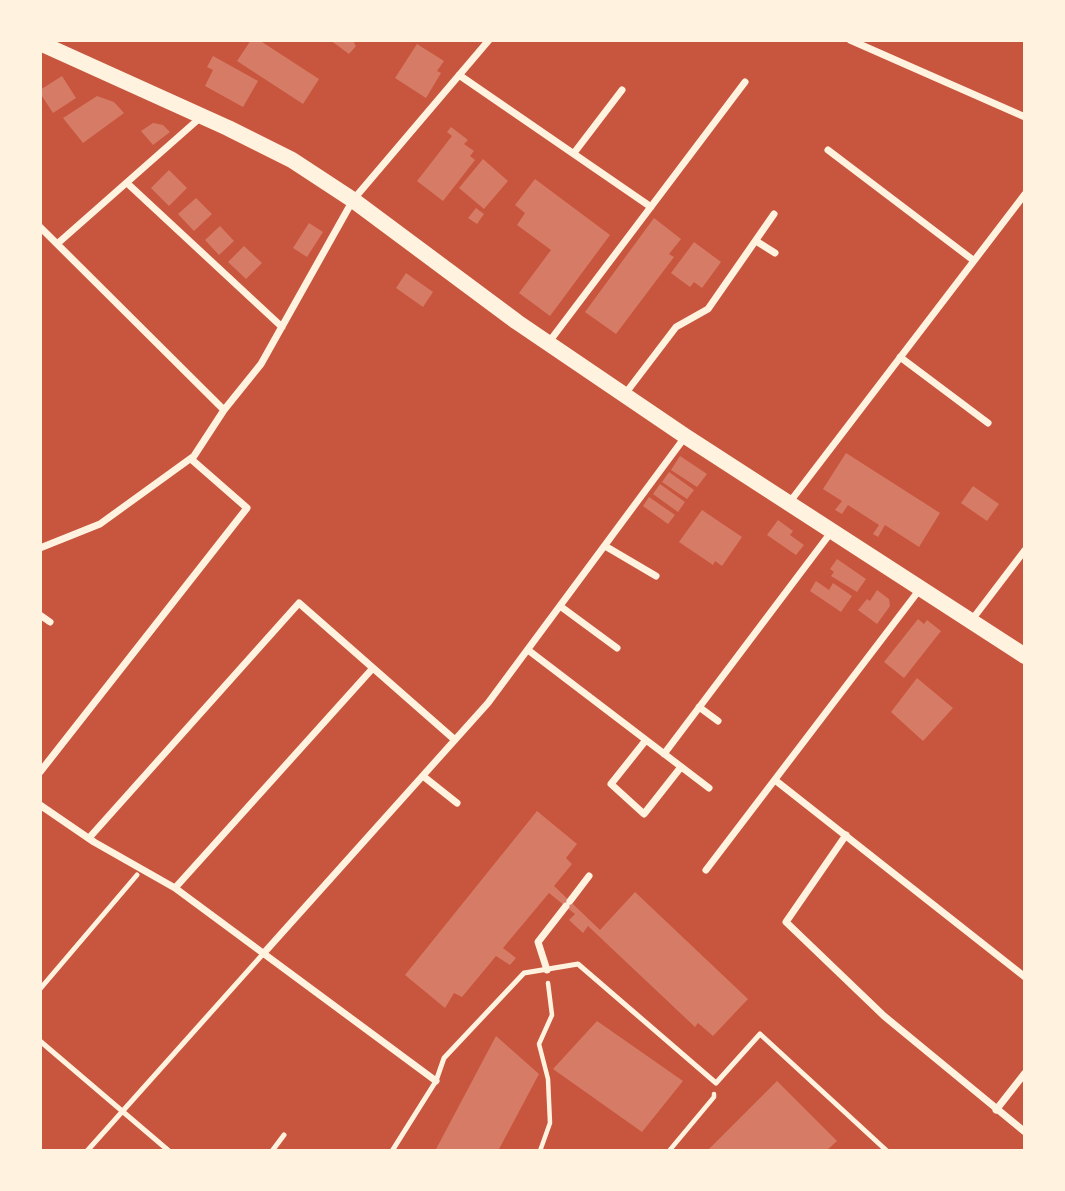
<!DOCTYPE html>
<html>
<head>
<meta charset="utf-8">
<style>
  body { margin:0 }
  #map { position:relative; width:1065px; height:1191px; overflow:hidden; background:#c8553d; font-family:Jost,sans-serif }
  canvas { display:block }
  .frame { position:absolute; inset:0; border:42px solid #fff3e0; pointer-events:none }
</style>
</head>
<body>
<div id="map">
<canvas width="1065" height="1191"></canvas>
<div class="frame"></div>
</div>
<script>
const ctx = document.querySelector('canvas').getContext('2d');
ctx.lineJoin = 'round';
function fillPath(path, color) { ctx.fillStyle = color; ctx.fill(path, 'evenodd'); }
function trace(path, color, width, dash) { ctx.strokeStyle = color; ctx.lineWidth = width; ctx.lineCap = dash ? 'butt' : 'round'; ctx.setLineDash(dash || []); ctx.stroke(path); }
fillPath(new Path2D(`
  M251,40H259L319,79L303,104L237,61Z
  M330,40H356L354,43L356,46L349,54Z
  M417,44L444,61L437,71L441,73L426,98L395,78Z
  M213,56L258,81L243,107L205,86L213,70L207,67Z
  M62,76L76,98L53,113L40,93V90Z
  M97,96L114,102L124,113L83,143L63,118Z
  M153,123L163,125L170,132L153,145L141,131Z
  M451,127L468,140L464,144L474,151L470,156L475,160L443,201L417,181L452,136L447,132Z
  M483,159L508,181L484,209L459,188Z
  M169,170L187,188L169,206L151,188Z
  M535,179L610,235L550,316L519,293L551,250L517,225L525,213L515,205Z
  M196,198L212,214L194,231L178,214Z
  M476,208L484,214L477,224L468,218Z
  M654,218L681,239L669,254L674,257L616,334L585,312Z
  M309,223L323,232L307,257L293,248Z
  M220,226L234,241L219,255L205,240Z
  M694,242L721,262L702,288L694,282L690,287L671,273Z
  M244,246L262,263L246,279L228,262Z
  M406,273L433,292L423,307L396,288Z
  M846,453L940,513L919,547L885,525L878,537L873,534L879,525L848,505L842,514L835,510L842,501L823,489Z
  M680,456L707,474L697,487L671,470Z
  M669,472L694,490L687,499L662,482Z
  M660,484L685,502L678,512L653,494Z
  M973,486L999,504L987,521L961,503Z
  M649,497L675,515L668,524L643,506Z
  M702,510L742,537L722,566L715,561L713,565L679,542Z
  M778,520L793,531L790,535L804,545L796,555L767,535Z
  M837,559L866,579L857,592L831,576L834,572L830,569Z
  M816,581L829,590L833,583L852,596L841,612L810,591Z
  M877,590L889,599L890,606L877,624L858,610L867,599L870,601Z
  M918,619L924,624L927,620L941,631L904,678L884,662Z
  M917,678L953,708L923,741L891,712Z
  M537,811L577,844L566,858L572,864L554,886L600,930L635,892L748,999L713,1036L698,1023L695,1027L588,926L583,933L569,920L575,914L549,893L503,948L516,958L510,965L496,956L462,997L454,993L445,1008L405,975Z
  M597,1021L683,1081L642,1132L553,1069Z
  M496,1036L539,1074L498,1151H435Z
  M777,1081L837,1141L826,1151H707Z`), '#d67c66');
trace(new Path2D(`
  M540,1151L550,1123L548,1079L539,1044L552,1015L548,983
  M669,1151L714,1097V1094`), '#fff3e0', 4.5);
trace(new Path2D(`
  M40,989L137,875
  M40,1041L169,1151
  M87,1151L263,954
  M272,1151L284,1135
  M392,1151L436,1081L444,1058L524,973L578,964L716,1083L760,1034L887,1151`), '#fff3e0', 5);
trace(new Path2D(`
  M850,40L1025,117
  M459,75L651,207
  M828,150L973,260
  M574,153L622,90
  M127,183L282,327
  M40,227L224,410
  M756,241L775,253
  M57,244L201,117
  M549,342L745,82
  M900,357L988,423
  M625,394L676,327L708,309L774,214
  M789,503L1025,194
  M605,546L656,576
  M40,548L100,524L194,456L224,410L261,364L353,200L489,40
  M560,606L617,648
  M40,615L50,622
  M971,621L1025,550
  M528,650L709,788
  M699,707L718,721
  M646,740L611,784L644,814L681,767
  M664,754L832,531
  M40,772L247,508L191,459
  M423,776L457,803
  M775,780L1025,977
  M40,805L94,842L175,888L436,1081
  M846,835L786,922L884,1016L1025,1132
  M89,838L299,603L455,740
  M706,870L920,589
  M175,888L373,668
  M570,901L589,876
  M263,954L488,703L685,437
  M547,970L538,942L566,906
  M996,1110L1025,1073`), '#fff3e0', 7);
trace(new Path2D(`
  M40,43L228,128L292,160L353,200L517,322L685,436L1025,656`), '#fff3e0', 16);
</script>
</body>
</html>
